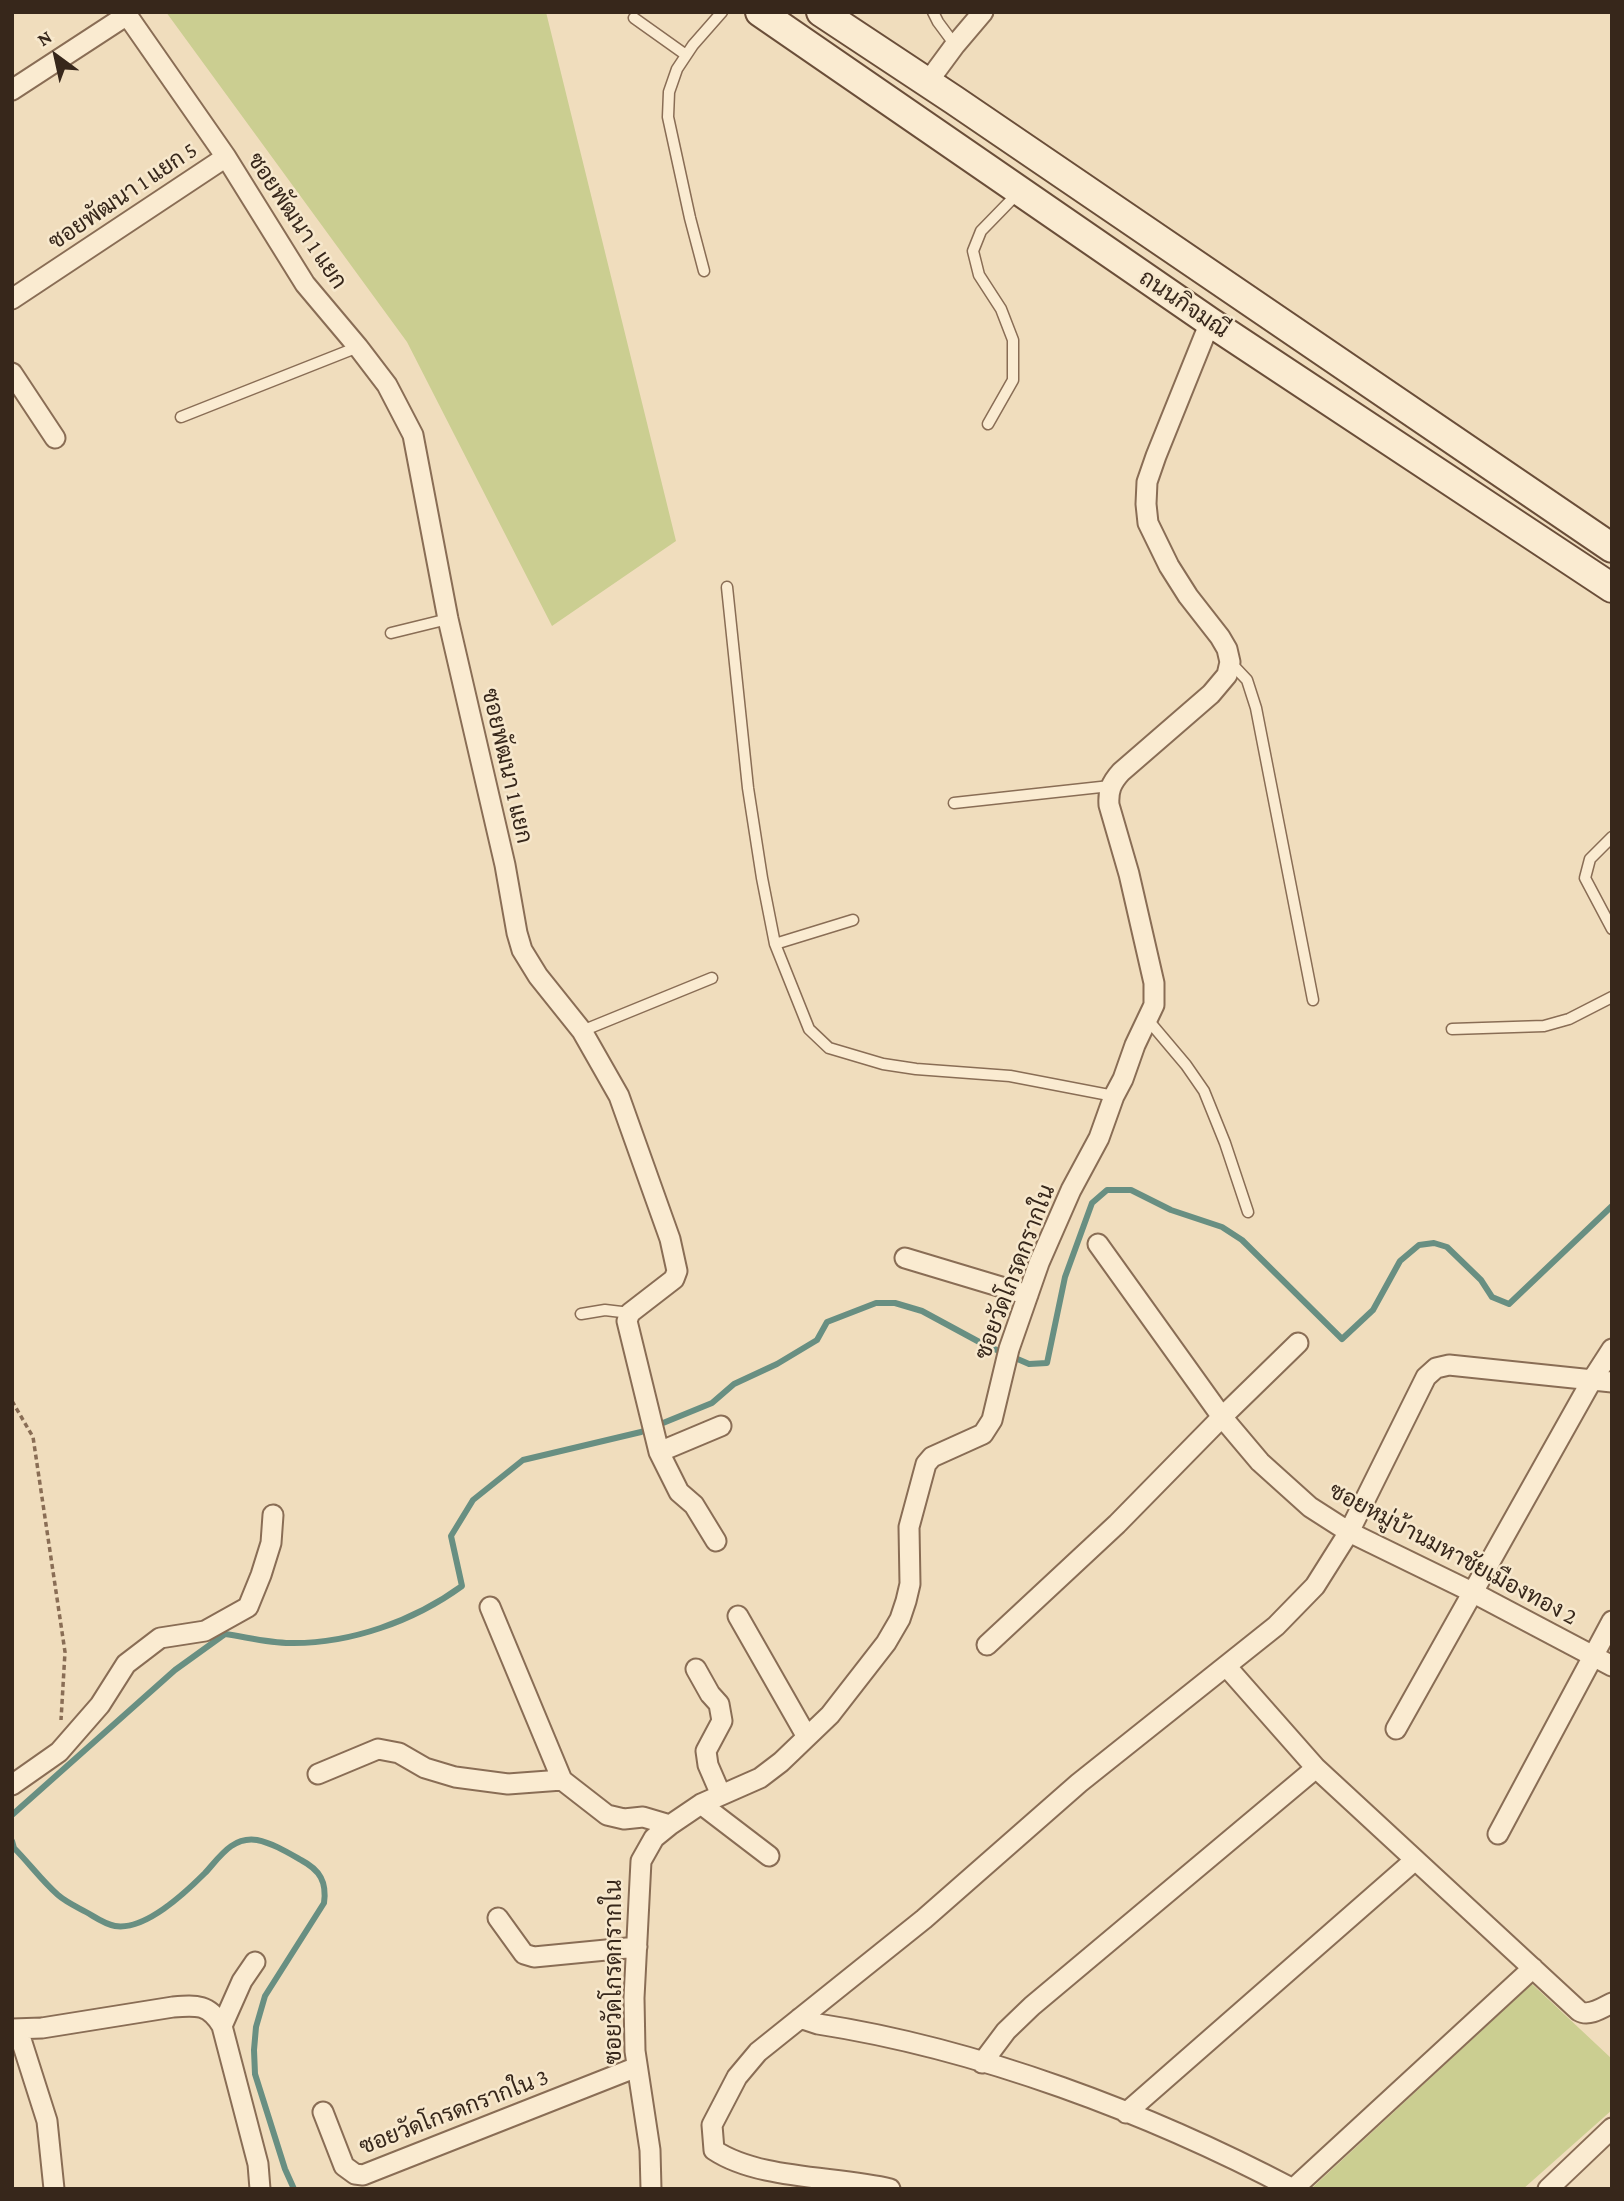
<!DOCTYPE html>
<html>
<head>
<meta charset="utf-8">
<style>
  body { margin:0 }
  #map { position:relative; width:1624px; height:2201px; overflow:hidden; background:#f0ddbd; font-family:"Crimson Pro",serif }
  canvas { display:block }
  .frame { position:absolute; inset:0; border:14px solid #37271b; pointer-events:none }
  .north { position:absolute; left:21px; top:21px; width:70px; height:70px; -webkit-text-stroke:5px #f7e8cd; paint-order:stroke; rotate:327deg; font-size:19px; font-weight:700; line-height:28px; text-align:center; color:#37271b }
  .north::after { content:''; display:block; margin:auto; width:24px; height:32px; background:#37271b; clip-path:polygon(50% 0,100% 100%,50% 72%,0 100%) }
</style>
</head>
<body>
<div id="map">
<canvas width="1624" height="2201"></canvas>
<div class="frame"></div>
<div class="north">N</div>
</div>
<script>
const ctx = document.querySelector('canvas').getContext('2d');
ctx.lineJoin = 'round';
function fillPath(path, color) { ctx.fillStyle = color; ctx.fill(path, 'evenodd'); }
function trace(path, color, width, dash) { ctx.strokeStyle = color; ctx.lineWidth = width; ctx.lineCap = dash ? 'butt' : 'round'; ctx.setLineDash(dash || []); ctx.stroke(path); }
function write(font, color, halo, rows, align = 'center') {
  ctx.font = font + ' "Crimson Pro",Sarabun,serif'; ctx.lineWidth = 5; ctx.setLineDash([]); ctx.textBaseline = 'middle'; ctx.strokeStyle = halo; ctx.fillStyle = color; for (const [text, x, y, turn = 0] of rows) {
    ctx.save(); ctx.translate(x, y); ctx.rotate((+turn || 0) * Math.PI / 180); ctx.textAlign = isNaN(turn) ? turn : align; if (halo) ctx.strokeText(text, 0, 0); ctx.fillText(text, 0, 0); ctx.restore();
  }
}
fillPath(new Path2D(`
  M166,12H546L676,541L552,626L407,342Z
  M1532,1984L1612,2059V2110L1523,2189H1316L1313,2187Z`), '#cbce91');
trace(new Path2D(`
  M12,1815L175,1670L225,1634C246,1637 269,1643 290,1643C350,1644 414,1621 462,1586L451,1536L473,1500L523,1460L641,1432L712,1403L734,1384L777,1364L817,1340L827,1322L876,1303H895L922,1311L983,1344L1029,1364L1047,1363L1065,1277L1092,1203L1107,1190H1131L1171,1210L1222,1227L1242,1240L1342,1339L1373,1310L1400,1261L1419,1245L1434,1243L1447,1247L1481,1280L1492,1297L1509,1304L1612,1206
  M12,1841L14,1848C29,1863 42,1881 58,1895C66,1902 77,1907 86,1912C95,1917 104,1924 115,1926C145,1931 185,1893 205,1873C219,1858 232,1836 257,1840C272,1843 287,1852 301,1860C320,1870 327,1882 324,1903L265,1996L256,2027L254,2050L255,2074L285,2169L294,2189`), '#688f82', 6);
const lane = new Path2D(`
  M933,12L938,22L955,45
  M634,18L686,55
  M704,271L690,218L668,117L669,92L677,69L693,45L722,12
  M181,417L358,347
  M988,424L1013,380V340L1001,309L979,275L973,251L981,231L1017,194
  M727,587L748,788L762,878L775,944L809,1029L829,1048L883,1064L916,1069L1010,1076L1114,1096
  M391,633L448,619
  M1230,662L1247,680L1256,708L1313,1000
  M954,803L1110,786
  M1612,837L1590,859L1585,878L1612,929
  M775,944L853,920
  M1148,1020L1186,1065L1204,1091L1225,1143L1248,1212
  M1452,1029L1544,1026L1569,1019L1612,997
  M582,1031L712,978
  M581,1314L605,1310L630,1313`);
const street = new Path2D(`
  M125,12L226,157L305,284L358,347L387,385L413,435L448,619L505,865L517,933L522,950L538,976L582,1031L619,1096L670,1239L677,1271L674,1279L630,1313L627,1321L659,1452L679,1492L694,1505L716,1541
  M927,83L955,45L983,12
  M12,90L127,15
  M12,299L226,157
  M12,373L55,438
  M1098,1244L1222,1417L1260,1462L1310,1507L1349,1532L1472,1592L1612,1666
  M905,1258L1028,1295
  M659,1452L721,1426
  M490,1607L562,1780L607,1815L624,1819L643,1817L670,1825
  M738,1616L807,1737
  M987,1645L1117,1524L1222,1417L1298,1343
  M1226,1666L1316,1768L1579,2011C1589,2017 1602,2008 1612,2003
  M696,1669L710,1694L719,1704L722,1721L706,1751L708,1765L721,1795
  M1396,1729L1592,1380L1612,1349
  M318,1774L378,1749L399,1753L425,1768L455,1777L508,1784L562,1780
  M12,1785L59,1752L100,1705L126,1664L160,1638L205,1631L248,1607L261,1575L271,1543L273,1515
  M701,1804L769,1856
  M1498,1834L1612,1621
  M498,1918L524,1954L534,1957L637,1947
  M800,2018L818,2024C979,2049 1149,2113 1293,2189L1533,1968
  M222,2026L242,1981L255,1962
  M12,2029L42,2028L173,2007C197,2005 209,2004 222,2026L258,2164L260,2189
  M18,2030L47,2121L54,2189
  M982,2063L1006,2031L1032,2006L1316,1768
  M323,2112L344,2166L355,2174L363,2175L637,2067
  M1126,2113L1415,1860
  M651,2189L650,2150L635,2051L634,1998L641,1861L654,1838L670,1825L701,1804L760,1778L781,1762L830,1715L886,1643L900,1619L906,1601L910,1584L909,1527L926,1464L932,1457L983,1434L992,1420L1009,1349L1039,1263L1071,1190L1099,1138L1114,1096L1123,1079L1135,1045L1154,1005V983L1129,874L1109,805C1108,791 1111,783 1121,772L1211,694L1227,675L1230,662L1227,649L1220,637L1188,596L1169,566L1148,523L1146,504L1147,482L1156,456L1210,322
  M890,2189C837,2176 759,2180 714,2150L712,2125L737,2077L758,2052L924,1919L1079,1783L1276,1626L1315,1586L1349,1532L1426,1377L1436,1368L1449,1365L1612,1382
  M1548,2189L1612,2128`);
const secondary = new Path2D(`
  M760,12L1210,322L1612,588
  M821,12L954,100L1612,548`);
trace(lane, '#896d55', 13);
trace(street, '#896d55', 23);
trace(secondary, '#6a4e39', 32);
trace(new Path2D(`
  M12,1401L33,1437L65,1652L61,1720`), '#896d55', 3.5, [5, 3.5]);
trace(lane, '#faebd1', 10);
trace(street, '#faebd1', 19);
trace(secondary, '#faebd1', 28);
write('23px', '#37271b', '#f7e8cd', [
  ["ซอยพัฒนา 1 แยก 5",123,196,-34],
  ["ซอยพัฒนา 1 แยก",297,221,56],
  ["ถนนกิจมณี",1184,304,34],
  ["ซอยพัฒนา 1 แยก",507,766,77],
  ["ซอยวัดโกรดกรากใน",1015,1272,-69],
  ["ซอยหมู่บ้านมหาชัยเมืองทอง 2",1453,1554,28],
  ["ซอยวัดโกรดกรากใน",614,1972,-90],
  ["ซอยวัดโกรดกรากใน 3",454,2112,-21]
]);
</script>
</body>
</html>
